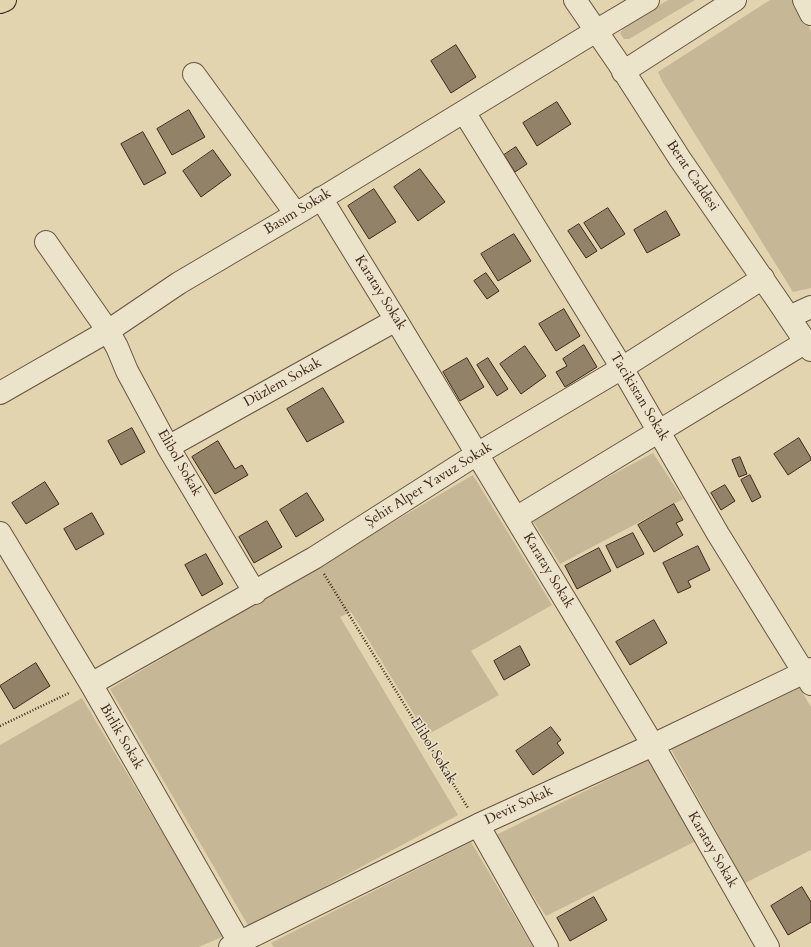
<!DOCTYPE html>
<html>
<head>
<meta charset="utf-8">
<style>
  body { margin:0 }
  canvas { display:block; background:#e2d4af }
</style>
</head>
<body>
<canvas width="811" height="947"></canvas>
<script>
const ctx = document.querySelector('canvas').getContext('2d');
ctx.lineJoin = 'round';
function fillPath(path, color) { ctx.fillStyle = color; ctx.fill(path, 'evenodd'); }
function trace(path, color, width, dash) { ctx.strokeStyle = color; ctx.lineWidth = width; ctx.lineCap = dash ? 'butt' : 'round'; ctx.setLineDash(dash || []); ctx.stroke(path); }
function write(font, color, halo, rows, align = 'center') {
  ctx.font = font + ' Cardo,serif'; ctx.lineWidth = 3; ctx.setLineDash([]); ctx.textBaseline = 'middle'; ctx.strokeStyle = halo; ctx.fillStyle = color; for (const [text, x, y, turn = 0] of rows) {
    ctx.save(); ctx.translate(x, y); ctx.rotate((+turn || 0) * Math.PI / 180); ctx.textAlign = isNaN(turn) ? turn : align; if (halo) ctx.strokeText(text, 0, 0); ctx.fillText(text, 0, 0); ctx.restore();
  }
}
fillPath(new Path2D(`
  M668,0H695L629,39H624L620,33L624,27Z
  M770,0H796L811,31V288L793,292L662,81L658,72Z
  M653,453L683,499L560,564L531,518Z
  M473,475L552,605L471,651L499,695L427,735L351,612L340,617L458,815L249,927L110,689Z
  M799,687L811,707V850L745,883L671,749Z
  M82,698L224,936L199,947H0V745Z
  M652,758L696,841L546,916L494,836Z
  M471,842L533,947H274L271,943Z`), '#c6b796');
const building = new Path2D(`
  M456,45L476,77L451,93L431,61Z
  M557,102L571,124L537,146L523,123Z
  M189,110L205,137L172,155L157,129Z
  M143,132L166,173L144,185L121,144Z
  M516,147L527,164L515,172L504,155Z
  M213,150L231,175L201,197L183,171Z
  M420,169L445,202L418,221L394,187Z
  M374,189L396,222L369,239L348,206Z
  M608,208L625,234L601,249L584,223Z
  M666,211L680,235L647,253L634,230Z
  M579,224L597,251L586,258L568,231Z
  M514,234L531,261L498,281L481,254Z
  M486,273L499,291L487,299L474,281Z
  M564,309L580,336L556,351L539,324Z
  M584,345L597,367L565,387L556,372L567,366L563,359Z
  M525,346L546,376L521,394L500,364Z
  M467,358L484,387L460,401L443,372Z
  M488,358L508,389L497,396L477,365Z
  M323,388L344,422L307,442L287,409Z
  M132,428L145,452L121,465L108,441Z
  M799,438L811,458V460L788,475L774,454Z
  M218,441L235,469L242,465L248,475L215,494L192,457Z
  M740,457L747,474L739,477L732,460Z
  M750,475L761,497L752,502L741,480Z
  M45,482L59,504L26,524L12,503Z
  M725,485L735,501L721,510L711,493Z
  M307,493L324,520L296,537L280,510Z
  M674,504L683,520L676,523L683,535L654,552L638,525Z
  M92,513L104,534L76,550L64,529Z
  M267,521L282,547L254,563L239,537Z
  M633,533L644,554L617,568L606,546Z
  M698,546L710,570L688,581L691,587L678,593L663,563Z
  M599,548L611,571L577,589L565,566Z
  M206,554L223,584L202,596L185,565Z
  M654,620L667,643L630,665L616,642Z
  M520,646L530,665L504,680L494,661Z
  M36,663L50,686L14,709L0,686Z
  M551,727L561,740L557,743L564,753L533,775L516,751Z
  M802,887L811,902V922L788,935L771,906Z
  M594,897L607,920L570,941L557,918Z`);
fillPath(building, '#928267');
trace(building, '#3c291a', 1);
const minor = new Path2D(`
  M575,0L619,64L680,159L778,301L811,350
  M804,0L811,14
  M623,72L735,0
  M194,74L296,214
  M464,112L622,368L718,534L811,684
  M321,198L396,320L653,745L768,947
  M46,242L108,331L117,347L127,371L168,447L255,593
  M789,317L811,307
  M0,393L108,331L179,283L296,214L596,31L648,0
  M168,447L396,320
  M516,518L806,342
  M0,533L91,684L239,942
  M91,684L314,558L477,454L622,368L763,278
  M478,825L547,947
  M230,947L478,825L653,745L811,669`);
const major = new Path2D(`
  M0,2L5,0`);
trace(minor, '#66543f', 24);
trace(major, '#3c291a', 24);
trace(new Path2D(`
  M324,574L468,808
  M0,726L69,693`), '#3c291a', 2.5, [1, 2]);
trace(minor, '#ece3cb', 22);
trace(major, '#e2d4af', 22);
write('14px', '#3c291a', '#ece3cb', [
  ["Berat Caddesi",692,176,56],
  ["Basım Sokak",298,212,-31],
  ["Karatay Sokak",380,293,58],
  ["Düzlem Sokak",283,383,-29],
  ["Tacikistan Sokak",639,397,59],
  ["Elibol Sokak",179,463,60],
  ["Şehit Alper Yavuz Sokak",429,485,-32],
  ["Karatay Sokak",548,571,59],
  ["Birlik Sokak",121,737,60],
  ["Elibol Sokak",433,751,58],
  ["Devir Sokak",519,806,-25],
  ["Karatay Sokak",712,850,60]
]);
</script>
</body>
</html>
